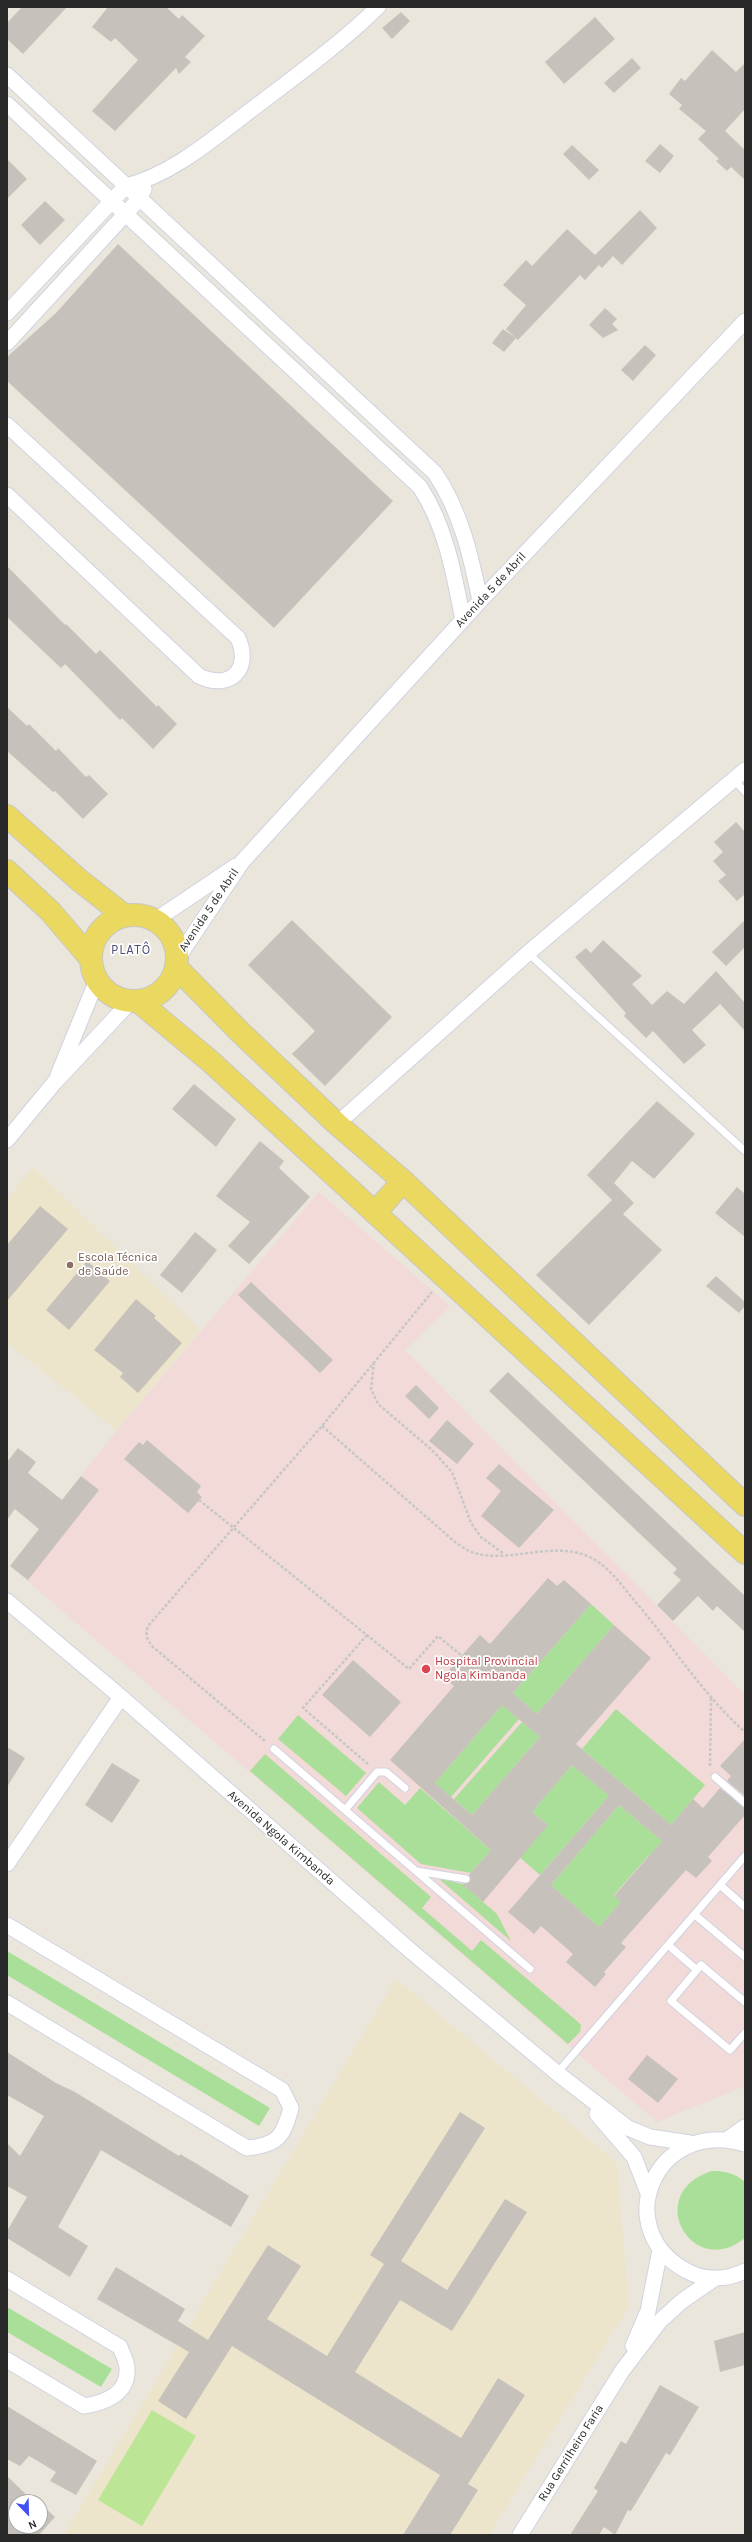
<!DOCTYPE html>
<html>
<head>
<meta charset="utf-8">
<style>
  body { margin:0 }
  #map { position:relative; width:752px; height:2542px; overflow:hidden; background:#ebe6db; font-family:Karla,sans-serif }
  canvas { display:block }
  .frame { position:absolute; inset:0; border:8px solid #292929; pointer-events:none }
  .north { position:absolute; left:8px; top:2494px; width:40px; height:40px; box-sizing:border-box; background:#fff; border:1px solid #a9a9a9; border-radius:50%; rotate:157deg; font-size:11px; font-weight:700; line-height:16px; text-align:center; color:#292929 }
  .north::after { content:''; display:block; margin:auto; width:14px; height:18px; background:#4150f2; clip-path:polygon(50% 0,100% 100%,50% 72%,0 100%) }
</style>
</head>
<body>
<div id="map">
<canvas width="752" height="2542"></canvas>
<div class="frame"></div>
<div class="north">N</div>
</div>
<script>
const ctx = document.querySelector('canvas').getContext('2d');
ctx.lineJoin = 'round';
function fillPath(path, color) { ctx.fillStyle = color; ctx.fill(path, 'evenodd'); }
function trace(path, color, width, dash) { ctx.strokeStyle = color; ctx.lineWidth = width; ctx.lineCap = dash ? 'butt' : 'round'; ctx.setLineDash(dash || []); ctx.stroke(path); }
function write(font, color, halo, rows, align = 'center') {
  ctx.font = font + ' Karla,sans-serif'; ctx.lineWidth = 3.5; ctx.setLineDash([]); ctx.textBaseline = 'middle'; ctx.strokeStyle = halo; ctx.fillStyle = color; for (const [text, x, y, turn = 0] of rows) {
    ctx.save(); ctx.translate(x, y); ctx.rotate((+turn || 0) * Math.PI / 180); ctx.textAlign = isNaN(turn) ? turn : align; if (halo) ctx.strokeText(text, 0, 0); ctx.fillText(text, 0, 0); ctx.restore();
  }
}
fillPath(new Path2D(`
  M33,1167L200,1330L117,1430L7,1343V1199Z
  M396,1979L617,2163L629,2306L489,2535H64Z`), '#ece4cb');
fillPath(new Path2D(`
  M319,1192L450,1306L405,1350L745,1695V2086L657,2122L10,1566L117,1430Z`), '#f1dad8');
fillPath(new Path2D(`
  M591,1604L614,1625L537,1714L513,1693Z
  M502,1705L519,1719L451,1797L435,1783Z
  M616,1709L705,1785L671,1825L582,1749Z
  M298,1715L366,1773L346,1796L278,1739Z
  M522,1722L540,1737L472,1815L454,1799Z
  M265,1754L431,1897L422,1908L472,1951L481,1940L577,2021L581,2025L580,2032L568,2044L250,1771Z
  M572,1765L609,1796L540,1875L500,1840L548,1825L532,1812Z
  M379,1782L405,1805L420,1788L491,1850L471,1873L421,1864L357,1808Z
  M619,1805L668,1846L649,1855L614,1895L621,1902L599,1927L551,1885Z
  M438,1878L462,1884L497,1914L511,1941Z
  M7,1951L270,2108L259,2126L7,1975Z
  M712,2171C725,2171 735,2173 745,2182V2238C692,2281 642,2193 712,2171Z
  M7,2307L112,2369L101,2387L7,2332Z`), '#aadf99');
fillPath(new Path2D(`
  M152,2410L196,2436L142,2526L98,2500Z`), '#bce695');
fillPath(new Path2D(`
  M22,7H67L23,54L7,39V23Z
  M108,7H166L179,19L182,15L205,36L185,57L191,62L179,74L176,68L115,131L92,111L138,60L115,38L111,42L92,27Z
  M401,12L410,21L392,39L382,28Z
  M595,17L615,39L564,84L545,62Z
  M712,50L736,72L745,63V109L725,131L745,150V180L731,167L727,171L716,161L719,159L698,139L706,131L679,109L682,105L669,94L681,78L685,81Z
  M632,58L641,68L614,93L604,83Z
  M660,144L674,156L660,173L645,161Z
  M572,145L599,170L589,180L563,154Z
  M7,159L27,179L7,199Z
  M45,201L65,220L40,245L21,225Z
  M640,210L657,228L622,265L613,256L602,268L599,265L585,280L580,275L518,340L506,329L526,305L503,285L526,260L532,266L567,229L595,255Z
  M118,244L393,501L274,628L7,381V357L56,313Z
  M605,308L617,319L612,324L618,330L603,338L589,325Z
  M503,329L516,338L504,352L492,343Z
  M645,345L656,355L633,381L621,370Z
  M7,566L65,625L66,624L96,654L100,650L157,707L158,705L177,724L153,749L122,718L120,720L65,664L61,668L7,617Z
  M7,707L27,726L29,724L56,751L58,748L86,777L89,775L108,794L83,819L55,791L53,792L7,751Z
  M736,822L745,832V894L737,901L718,881L726,875L713,861L723,852L714,842Z
  M292,920L392,1017L325,1086L292,1054L315,1031L248,965Z
  M745,920V947L726,966L712,952Z
  M603,940L642,976L632,984L652,1005L667,991L684,1004L716,971L745,1003V1031L720,1004L692,1030L706,1045L684,1064L653,1031L646,1038L624,1016L626,1013L575,957L586,948L591,953Z
  M194,1084L236,1119L216,1147L172,1109Z
  M657,1101L695,1134L654,1179L632,1161L614,1183L634,1203L623,1214L662,1250L589,1325L536,1275L612,1200L587,1175Z
  M260,1141L284,1161L279,1168L310,1197L249,1264L228,1246L250,1222L216,1196Z
  M737,1187L745,1194V1237L715,1213Z
  M40,1206L68,1229L7,1301V1245Z
  M195,1232L217,1250L182,1293L160,1275Z
  M87,1261L110,1281L69,1330L46,1310Z
  M716,1276L745,1302V1306L739,1313L706,1286Z
  M251,1282L333,1360L320,1373L238,1295Z
  M136,1299L156,1316L154,1318L182,1343L138,1393L120,1377L123,1373L94,1350Z
  M508,1372L745,1596V1632L717,1606L713,1611L698,1596L673,1621L657,1605L681,1580L673,1573L677,1569L489,1391Z
  M416,1385L439,1408L429,1419L405,1396Z
  M447,1420L474,1444L457,1464L429,1441Z
  M147,1440L201,1486L197,1492L202,1497L188,1513L124,1459L139,1442L143,1445Z
  M18,1448L36,1462L28,1473L62,1500L81,1476L99,1490L28,1580L10,1566L39,1529L15,1509L7,1520V1462Z
  M499,1464L554,1510L519,1548L481,1516L501,1491L486,1478Z
  M548,1578L557,1586L564,1580L591,1604L513,1693L537,1714L614,1625L651,1658L576,1744L671,1825L693,1799L703,1808L720,1788L745,1808V1815L708,1857L712,1861L696,1878L686,1870L621,1943L626,1947L604,1972L606,1974L595,1987L566,1962L573,1954L541,1926L534,1934L508,1912L609,1796L572,1765L532,1812L548,1825L483,1902L462,1884L470,1882L469,1875L491,1850L390,1760L454,1686L443,1677L480,1635L490,1644ZM502,1705L540,1737L472,1815L435,1783ZM619,1805L662,1841L614,1896L621,1902L599,1927L551,1885Z
  M353,1660L401,1702L370,1737L322,1695Z
  M745,1739V1796L727,1781L731,1776L720,1766Z
  M7,1747L25,1758L7,1787Z
  M112,1763L140,1780L112,1823L85,1805Z
  M7,2052L56,2083L75,2092L179,2156L180,2154L197,2164L249,2196L231,2227L101,2150L58,2227L88,2246L70,2277L7,2238V2231L27,2197L7,2186V2143L20,2156L44,2116L7,2095Z
  M647,2055L678,2079L658,2103L628,2079Z
  M460,2112L485,2128L401,2261L447,2290L505,2199L527,2212L452,2331L400,2300L355,2372L461,2438L498,2378L525,2395L468,2484L478,2490L450,2535H403L440,2475L232,2346L186,2419L158,2401L189,2352L97,2299L116,2267L185,2309L178,2321L208,2340L268,2245L301,2266L267,2319L327,2356L384,2264L370,2255Z
  M745,2332V2365L720,2372L714,2341Z
  M660,2385L699,2407L670,2455L666,2453L631,2511L628,2510L615,2535L604,2527L599,2535H570L598,2491L594,2488L621,2441L626,2444Z
  M7,2406L97,2461L76,2495L50,2481L56,2472L29,2456L20,2466L7,2459Z
  M7,2476L34,2502H16V2526H40V2503L55,2517L39,2535H7Z`), '#c6c2bb');
const service = new Path2D(`
  M734,780L745,792
  M528,953L745,1151
  M274,1749L530,1969
  M715,1777L745,1803
  M345,1810L377,1772H386L405,1788
  M416,1871L466,1879
  M720,1885L745,1907
  M695,1915L745,1957
  M668,1945L697,1970
  M745,2002L701,1965L671,2001L730,2050L745,2033
  M557,2073L745,1856`);
const minor = new Path2D(`
  M7,75L435,473C461,512 471,556 480,601
  M7,104L420,487C446,527 454,574 463,620
  M7,313L126,186C174,174 216,136 255,107C297,75 340,44 378,7
  M7,343L140,198L144,189
  M7,425L238,638C252,669 230,691 199,676L7,495
  M154,921L236,866
  M177,959L242,862L480,601L745,321
  M58,1075L97,980
  M337,1124L528,953L745,770
  M7,1140L54,1083L131,1001
  M7,1601L121,1697L412,1952L557,2073L628,2128L650,2137L690,2143
  M7,1864L121,1697
  M7,1925L282,2090L291,2108C283,2137 278,2145 247,2148L7,2003
  M597,2114L634,2157L648,2193
  M728,2139L745,2127
  M745,2144C654,2117 609,2230 687,2271C705,2281 727,2280 745,2271
  M7,2279L120,2347C122,2353 127,2361 127,2368C129,2394 104,2403 84,2406L7,2360
  M633,2346L648,2311L660,2250
  M520,2535L622,2371L660,2321L682,2301L714,2279`);
const primary = new Path2D(`
  M7,816L79,880L125,916
  M7,871L50,911L91,959
  M91 958a43 43 0 1 1 86 0a43 43 0 1 1-86 0Z
  M176,967L240,1032L337,1124L403,1181L745,1505
  M138,1001L210,1061L745,1553
  M375,1213L403,1181`);
trace(service, '#d0d2e1', 9);
trace(minor, '#d0d2e1', 17);
trace(primary, '#c7c7c7', 24);
trace(new Path2D(`
  M374,1362L371,1389L378,1404L432,1450L452,1472L471,1523L481,1537L504,1554
  M322,1426L455,1542C461,1546 467,1551 474,1553C510,1563 549,1542 585,1555C606,1563 620,1583 634,1600C671,1643 702,1694 745,1732
  M199,1500L409,1669L438,1636L462,1656
  M367,1635L303,1708L369,1765
  M265,1741L153,1647C147,1640 145,1635 148,1626L322,1426L432,1292
  M710,1766L711,1698`), '#c7c7c7', 2.5, [3, 2]);
trace(service, '#fff', 7);
trace(minor, '#fff', 15);
trace(primary, '#ead860', 22);
for (const [x, y, r, color] of [
  [70,1265,4,"#8d6e63"],
  [426,1669,5,"#e0444e"]
]) { const dot = new Path2D(); dot.arc(x, y, r, 0, 2 * Math.PI); ctx.fillStyle = color; ctx.fill(dot); trace(dot, '#fff', 1.5); }
write('12px', '#292929', '#fff', [
  ["Avenida 5 de Abril",491,590,-47],
  ["Avenida 5 de Abril",209,910,-56],
  ["Avenida Ngola Kimbanda",281,1838,41],
  ["Rua Gerrilheiro Faria",571,2453,-58]
]);
write('12px', '#785e54', '#fff', [
  ["Escola Técnica",78,1258],
  ["de Saúde",78,1272]
], 'left');
write('12px', '#be3a42', '#fff', [
  ["Hospital Provincial",435,1662],
  ["Ngola Kimbanda",435,1676]
], 'left');
ctx.letterSpacing = '1px';
write('13px', '#4b4f77', '#fff', [
  ["PLATÔ",131,950]
]);
ctx.letterSpacing = '0px';
</script>
</body>
</html>
